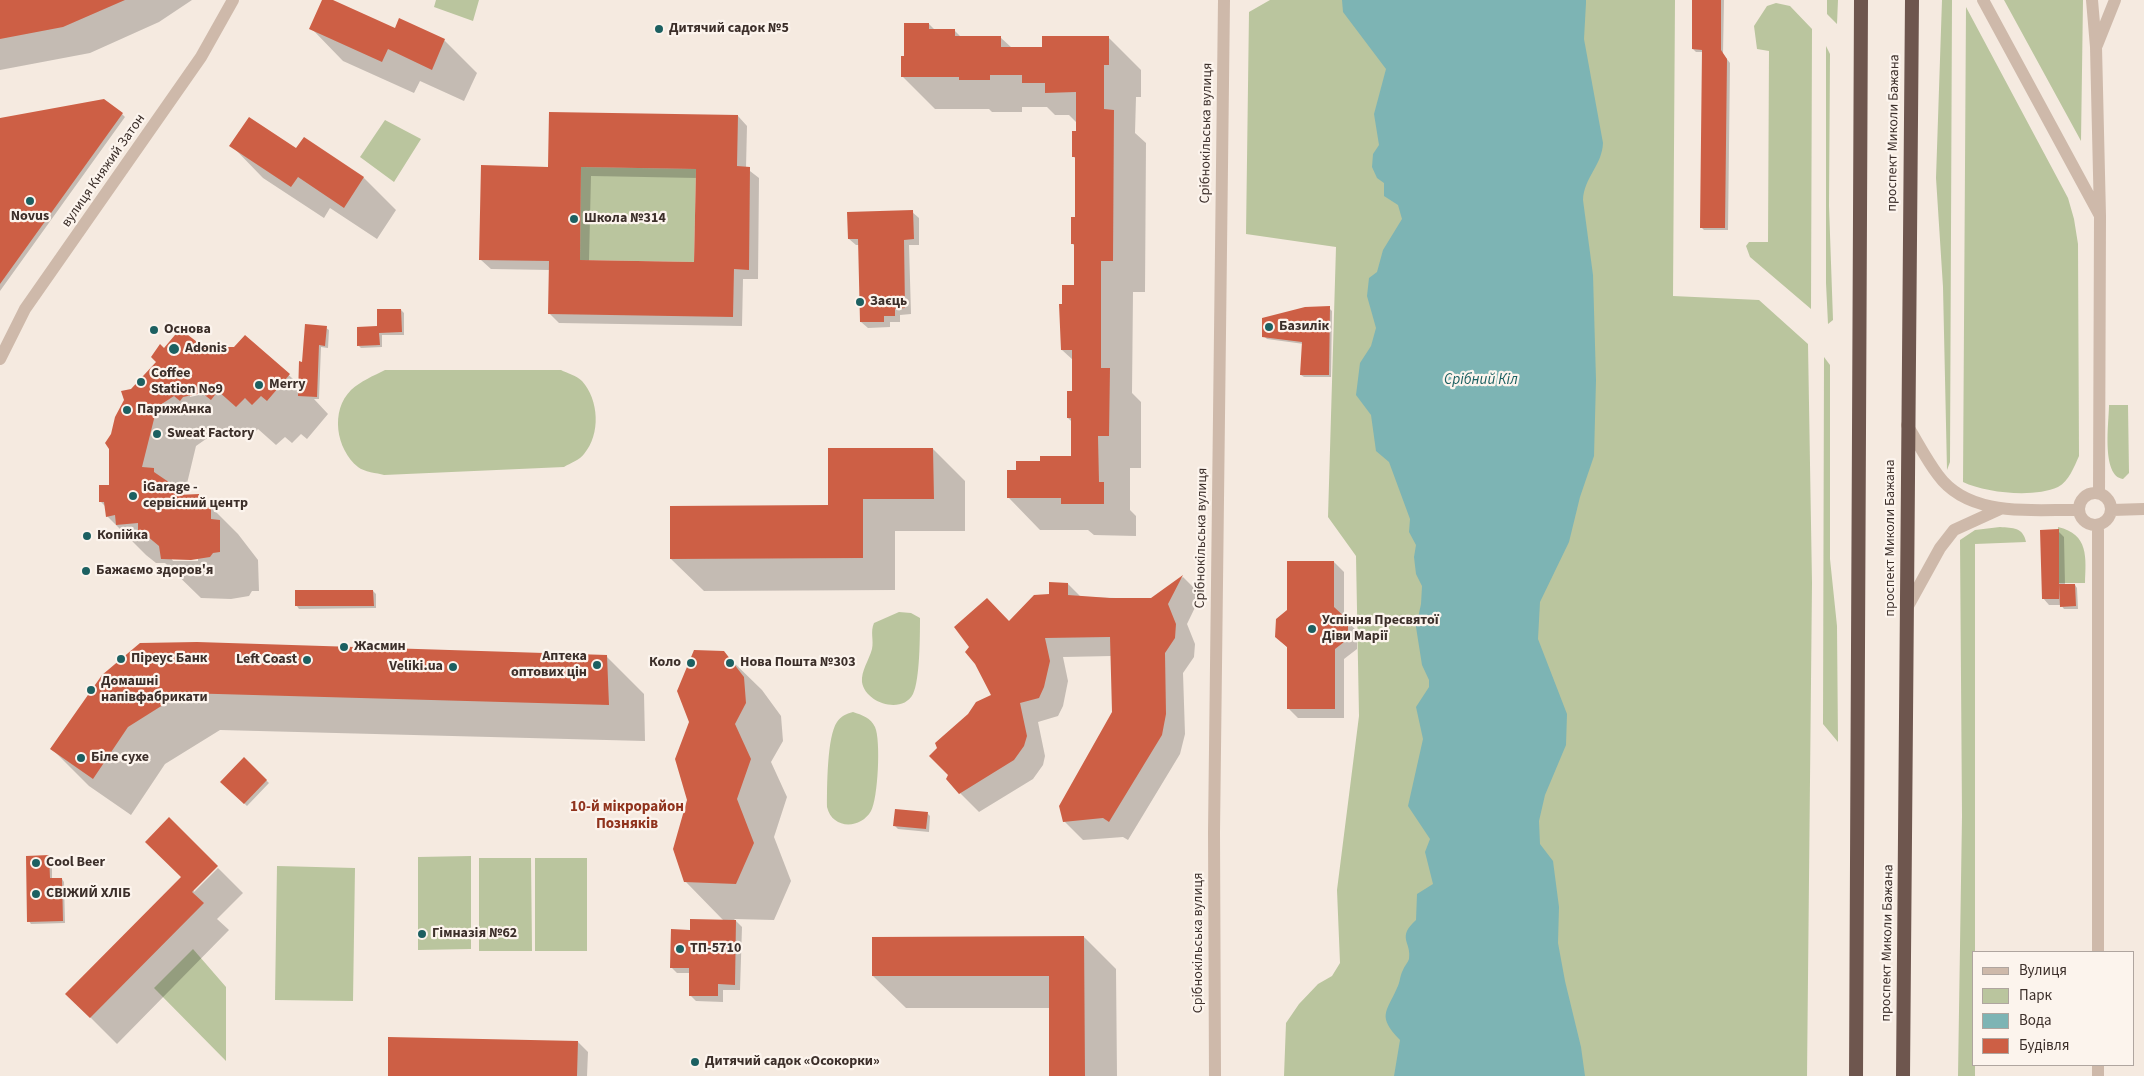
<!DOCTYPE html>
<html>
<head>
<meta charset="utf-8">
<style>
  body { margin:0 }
  #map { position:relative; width:2144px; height:1076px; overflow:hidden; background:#f5eae0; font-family:"Source Sans 3",sans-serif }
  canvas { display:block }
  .legend { position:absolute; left:1972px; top:951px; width:162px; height:115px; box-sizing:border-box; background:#fcf4ed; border:1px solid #afa59f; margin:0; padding:6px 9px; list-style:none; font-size:15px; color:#3c2f2a }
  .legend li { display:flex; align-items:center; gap:10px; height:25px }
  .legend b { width:25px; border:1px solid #afa59f }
</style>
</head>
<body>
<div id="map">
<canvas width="2144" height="1076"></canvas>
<ul class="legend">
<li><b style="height:6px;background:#ceb9aa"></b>Вулиця</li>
<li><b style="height:14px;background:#bac59e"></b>Парк</li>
<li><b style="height:14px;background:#7db4b4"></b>Вода</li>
<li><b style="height:14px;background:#cd5f45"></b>Будівля</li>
</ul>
</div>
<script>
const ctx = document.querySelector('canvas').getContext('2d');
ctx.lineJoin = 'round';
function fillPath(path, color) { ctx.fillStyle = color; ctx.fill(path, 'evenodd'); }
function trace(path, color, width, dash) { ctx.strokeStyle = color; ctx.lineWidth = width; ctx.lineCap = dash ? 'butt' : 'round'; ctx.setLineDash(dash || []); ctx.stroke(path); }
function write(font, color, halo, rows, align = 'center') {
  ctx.font = font + ' "Source Sans 3",sans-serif'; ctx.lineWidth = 4.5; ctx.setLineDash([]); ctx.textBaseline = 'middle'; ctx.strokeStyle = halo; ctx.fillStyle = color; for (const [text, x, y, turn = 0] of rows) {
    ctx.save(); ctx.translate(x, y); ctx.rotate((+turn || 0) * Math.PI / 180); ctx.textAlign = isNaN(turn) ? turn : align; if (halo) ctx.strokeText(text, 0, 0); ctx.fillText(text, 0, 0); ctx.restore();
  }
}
fillPath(new Path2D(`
  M436,0H479L473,21L434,7Z
  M1270,0H1675L1673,296L1759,300L1808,344L1812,583L1807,1076H1284L1286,1023L1299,1004L1318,984L1332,976L1340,963L1337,890L1359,716L1356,556L1328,517L1336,247L1246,234L1249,12Z
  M1827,0H1838L1837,24L1827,14Z
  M1942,0H1952L1950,462L1947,470L1943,287L1936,178Z
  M2004,0H2083L2081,141Z
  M1776,3L1790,6L1812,29L1811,309L1750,257L1746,246L1749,242H1768L1769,51L1757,49L1754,26L1767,6Z
  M1966,7L2068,198L2074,219L2078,244L2079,456C2074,467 2069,481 2058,487C2034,498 1986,493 1963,482Z
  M1826,46L1830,54L1829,206L1833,320L1828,324L1826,283Z
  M385,120L421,139L394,182L360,157Z
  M581,167L696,169L694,262L580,260Z
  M1824,357L1830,365V559L1837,626L1838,742L1823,724Z
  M385,370H561C567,373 577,376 582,381C599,400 601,434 584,454C580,460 570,463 564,467L384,475C377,473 364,472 358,467C336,449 330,411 351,390C361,381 373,376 385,370Z
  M2109,405H2128L2129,473L2123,479C2101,476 2109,422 2109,405Z
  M2000,527C2013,528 2023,527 2026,542L1975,544V952H1973V1065H1975V1076H1958L1962,816L1960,540L1975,530Z
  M2058,527C2089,534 2086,558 2085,583H2059Z
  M899,612L911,613L920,618C920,635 920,680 913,694C902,715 865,703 862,682C861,671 869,660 872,649C874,640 870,632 874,623Z
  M853,712C862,715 871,718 875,727C881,740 878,799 871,811C860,830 832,829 827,807C827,788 827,736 837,722C841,716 846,714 853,712Z
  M471,856V949L418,950V857Z
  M479,858H531L532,951H479Z
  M535,858H587V951H535Z
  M277,866L355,868L353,1001L275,1000Z
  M193,949L226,987V1061L154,988Z`), '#bac59e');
fillPath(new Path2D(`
  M1342,0H1586V3L1584,39L1603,143C1602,166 1584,177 1583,200L1593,275L1596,380L1594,456L1580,497L1569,542L1540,602L1538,639L1567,714L1566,745L1545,795L1539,821L1540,844L1553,861L1559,907L1558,943L1565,981L1581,1047L1585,1076H1394L1400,1040C1377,1016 1386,1013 1397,988C1400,983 1400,975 1403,970C1404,966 1408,963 1409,959C1412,942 1396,938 1416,920L1417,894L1433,884L1425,852L1430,839L1408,806L1423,739L1416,707L1429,687V680L1422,665L1416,627L1421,604L1422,586L1416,574L1414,557L1416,545L1409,532L1410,519L1389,462L1376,451L1371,415L1356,395L1360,363L1371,346L1376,328L1367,296L1369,278L1377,272L1383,250L1402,219L1398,205L1384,196V183L1377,178L1372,167L1373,154L1379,145L1374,114L1386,69L1343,12Z`), '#7db4b4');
fillPath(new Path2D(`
  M0,0H192L159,22L90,53L0,70Z
  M323,0H330L395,30L444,40L477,73L464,101L420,81L414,93L343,61L311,28Z
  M1694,0H1724L1723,54L1730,63L1728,230H1704L1701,227L1703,52H1696L1693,49Z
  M929,24L935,30H954L961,37H1000L1012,48H1044L1109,38L1141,70V97H1136L1135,133L1146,143L1145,292H1133L1132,393L1141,402V468H1130V510L1136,516V536L1094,535L1088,530H1040L1008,497L1017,472L1041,462L1072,457V422L1068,418L1073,393V360L1062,350L1064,305L1075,286V247L1073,244L1076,219V159L1073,156L1077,123L1069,115H1055L1047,107H1022V112H992L989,109H935L903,77L905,57Z
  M122,114L125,117L0,291V119Z
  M738,116L747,126L746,168L759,178L758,279H743L742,326L559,323L549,313L550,270L491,269L481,260L549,168ZM591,176L697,178L696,263L589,261Z
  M305,139L364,178L396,210L377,239L330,208L324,218L263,178L231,145L297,150Z
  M912,212L919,218V245H909L911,314L900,315V322H890V327L868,328L861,322L859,245H856L849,239Z
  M1329,308L1332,311L1331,377H1304L1301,375L1304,344L1267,339L1264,336Z
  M401,310L404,313V335H382V347L361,348L358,345Z
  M326,328L329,330L328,348L321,347L319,399H314L328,414L307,439L301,434L292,443L285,437L276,445L258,429L250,438L242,431L222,436L220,439L213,434L196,446L184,496L199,495L238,534L258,560L259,591H252L249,596L231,599L201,598L165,563H156L146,555L107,516L106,507L101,502L110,486L112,434L132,391L157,362L164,349L220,355L234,349L245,337L300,385L303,363ZM207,390L208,393L190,397V394ZM171,558L198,559V561H173Z
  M933,449L965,481V531H895V590L704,591L671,559L829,506Z
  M2058,531L2064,537L2065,585H2075L2077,588L2078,609H2064L2061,605H2049L2043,598Z
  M1334,562L1344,572V618L1357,631V649L1344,659V718H1298L1288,708V648L1277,637L1288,611Z
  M1183,577L1201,595L1187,624L1195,644L1194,657L1183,673L1185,734L1180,754L1128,840L1123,837L1083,840L1064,821L1113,713L1112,656L1063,657L1068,681L1063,706L1058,716L1038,722L1045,756L1043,765L1033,779L979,812L960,793L992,696L1009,622L1068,584L1081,597L1151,599Z
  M373,591L376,594V608L299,609L297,606Z
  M724,653L762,690L781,716L783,741L771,762L787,797L774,837L791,881L774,920L734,919L742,927L740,990H723V1002L696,1001L690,995V973H677L671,967L691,931L724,921L685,881L689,800Z
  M606,656L644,694L645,741L220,730L165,764L131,815L89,786L52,749L103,676Z
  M244,759L269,783L247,806L222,782Z
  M927,813L930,816L929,832L898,829L895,826Z
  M169,819L194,892L218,868L243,893L217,919L229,930L117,1044L67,994L182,877Z
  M49,857L52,860V879H62L64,882L65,923L31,924L29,921Z
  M1084,937L1116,969L1117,1076H1051L1050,1008H906L873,976Z
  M578,1042L588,1052L587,1076H389Z`), '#0003');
fillPath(new Path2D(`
  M0,0H125L63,27L0,39Z
  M322,0H333L395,28L399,18L445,39L432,70L388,49L382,62L309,29Z
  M1692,0H1721V50L1727,59L1725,228H1700L1702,50L1692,49Z
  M904,23H929V29H955V36H1001V47H1042V36H1109V65H1104V109L1114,110L1113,261H1101V368H1110L1109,436H1098L1099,482H1104V504H1061V498H1007V470H1016V461H1040V456H1071V418H1067V391H1072V350H1061L1059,304H1062V285H1074V244H1071V217H1075V157H1072V131H1076V92L1045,93V83H1022V75H990V80H959V77H901V56H904Z
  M104,99L123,113L0,284V118Z
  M549,112L738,115L737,166L750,167L749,270L734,269L733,317L548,314L549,261L479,260L481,165L548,167ZM581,167L696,169L694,262L580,260Z
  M249,117L296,148L304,137L364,177L344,208L298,177L291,187L229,146Z
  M913,210L914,239L904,240L905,308L895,309V316H884V322H860L858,239H848L847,212Z
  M1330,306L1329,375H1300L1302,342L1262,337V318L1305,307Z
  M377,309H401L402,332L379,333L380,345L357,346V327L377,326Z
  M305,324L327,326L325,346L319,345L317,397L298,396L299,361L302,362Z
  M180,329L209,351L213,345L220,353L226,347H234L245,335L290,374L267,401L261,396L252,405L245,398L236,407L218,391L211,400L202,393L183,397L180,401L174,396L157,407L142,467L154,468V472L176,487L177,495L199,494V507H211V519L220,520V552L213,553L210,557L191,560L161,559L159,546L147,536L138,537V523L116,525L115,515L106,517L104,502H99V485H109V449L105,443L111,434L115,417L124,400L121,391L131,389L156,362L151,357L160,344L164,348Z
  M828,448H933L934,499H863V558L670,559V506L828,505Z
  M2059,529V599H2042L2040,530Z
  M1287,561H1334V607L1348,620V639L1335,649V709H1287V647L1275,637L1276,619L1287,610Z
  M1183,575L1168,604L1176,624L1175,638L1165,653L1166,714L1162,735L1109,822L1103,818L1063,822L1059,806L1112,712L1110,637L1045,638L1050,661L1044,687L1039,698L1020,703L1027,736L1024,746L1014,760L959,794L946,779L948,775L929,756L937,748L935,743L968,714L976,702L991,695L975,664L965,652L969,647L954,627L987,598L1009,621L1034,595L1049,594V582L1068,583V595L1110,598H1151Z
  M2059,584H2075L2076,606L2060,607Z
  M295,590H373L374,606H295Z
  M197,642L607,655L609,705L182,693L128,727L93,779L50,749L102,675L140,643Z
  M694,650L724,651L744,677L746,703L735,724L751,759L737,799L754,843L736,884L684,882L673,849L687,800L675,759L689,722L677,691Z
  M244,757L267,780L244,804L220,782Z
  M895,809L928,812L926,829L893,826Z
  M169,817L218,866L192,892L204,903L90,1018L65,994L181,877L145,842Z
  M49,855L50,878H62L63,921L27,922L26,856Z
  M690,919L736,920L735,985L718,984V996H689V968H670L671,929L690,930Z
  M1084,936L1085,1076H1049V976H872V937Z
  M388,1037L578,1041L577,1076H388Z`), '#cd5f45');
trace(new Path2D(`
  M1983,0L2099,214
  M2092,0L2096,47L2100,216L2099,493
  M2097,45L2115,0
  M0,359L25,309L201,57L233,0
  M1907,425C1917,441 1926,459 1938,475C1969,518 2033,509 2079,510
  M2079 509a16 16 0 1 1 32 0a16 16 0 1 1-32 0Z
  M2112,510L2144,509
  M2098,525V952
  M1908,606L1940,548L1954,530L2000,509
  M2098,1065V1076
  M1215,1076L1214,832L1224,0`), '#ceb9aa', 12);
trace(new Path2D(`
  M1856,1076L1861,0
  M1903,1076L1912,0`), '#6e564e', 14);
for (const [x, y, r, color] of [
  [659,29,5,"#1c6061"],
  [30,201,5,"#1c6061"],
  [574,219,5,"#1c6061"],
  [860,302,5,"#1c6061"],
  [1269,327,5,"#1c6061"],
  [154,330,5,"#1c6061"],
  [174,349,6,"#1c6061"],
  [141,382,5,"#1c6061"],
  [259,385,5,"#1c6061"],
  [127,410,5,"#1c6061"],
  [157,434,5,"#1c6061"],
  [133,496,5,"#1c6061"],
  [87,536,5,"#1c6061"],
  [86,571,5,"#1c6061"],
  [1312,629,5,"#1c6061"],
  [344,647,5,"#1c6061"],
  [121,659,5,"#1c6061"],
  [307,660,5,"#1c6061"],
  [691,663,5,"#1c6061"],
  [730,663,5,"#1c6061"],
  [597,665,5,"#1c6061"],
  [453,667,5,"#1c6061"],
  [91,690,5,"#1c6061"],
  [81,758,5,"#1c6061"],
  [36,863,5,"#1c6061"],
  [36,894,5,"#1c6061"],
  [422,934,5,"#1c6061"],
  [680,949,5,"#1c6061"],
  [695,1062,5,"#1c6061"]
]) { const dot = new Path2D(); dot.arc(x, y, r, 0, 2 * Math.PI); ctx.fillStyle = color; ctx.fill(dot); trace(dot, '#fcf4ed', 2); }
write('bold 14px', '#3c2f2a', '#fcf4ed', [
  ["Дитячий садок №5",669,29],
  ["Novus",30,217,"center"],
  ["Школа №314",584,219],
  ["Заєць",870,302],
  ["Базилік",1279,327],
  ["Основа",164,330],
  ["Adonis",185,349],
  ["Coffee",151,374],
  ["Station No9",151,390],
  ["Merry",269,385],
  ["ПарижАнка",137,410],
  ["Sweat Factory",167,434],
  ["iGarage -",143,488],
  ["сервісний центр",143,504],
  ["Копійка",97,536],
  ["Бажаємо здоров'я",96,571],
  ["Успіння Пресвятої",1322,621],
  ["Діви Марії",1322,637],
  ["Жасмин",354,647],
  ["Аптека",587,657,"right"],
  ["оптових цін",587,673,"right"],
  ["Піреус Банк",131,659],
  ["Left Coast",297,660,"right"],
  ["Коло",681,663,"right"],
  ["Нова Пошта №303",740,663],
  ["Veliki.ua",443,667,"right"],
  ["Домашні",101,682],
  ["напівфабрикати",101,698],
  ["Біле сухе",91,758],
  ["Cool Beer",46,863],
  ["СВІЖИЙ ХЛІБ",46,894],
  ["Гімназія №62",432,934],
  ["ТП-5710",690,949],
  ["Дитячий садок «Осокорки»",705,1062]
], 'left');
write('14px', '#3c2f2a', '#fcf4ed', [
  ["Срібнокільська вулиця",1207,133,-89],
  ["проспект Миколи Бажана",1894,133,-89],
  ["вулиця Княжий Затон",104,171,-55],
  ["Срібнокільська вулиця",1202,538,-89],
  ["проспект Миколи Бажана",1891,538,-90],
  ["Срібнокільська вулиця",1199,943,-90],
  ["проспект Миколи Бажана",1888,943,-89]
]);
write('italic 15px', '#1c6061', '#fcf4ed', [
  ["Срібний Кіл",1481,381]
]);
write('bold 15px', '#90331d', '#fcf4ed', [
  ["10-й мікрорайон",627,808],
  ["Позняків",627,825]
]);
</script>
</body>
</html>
